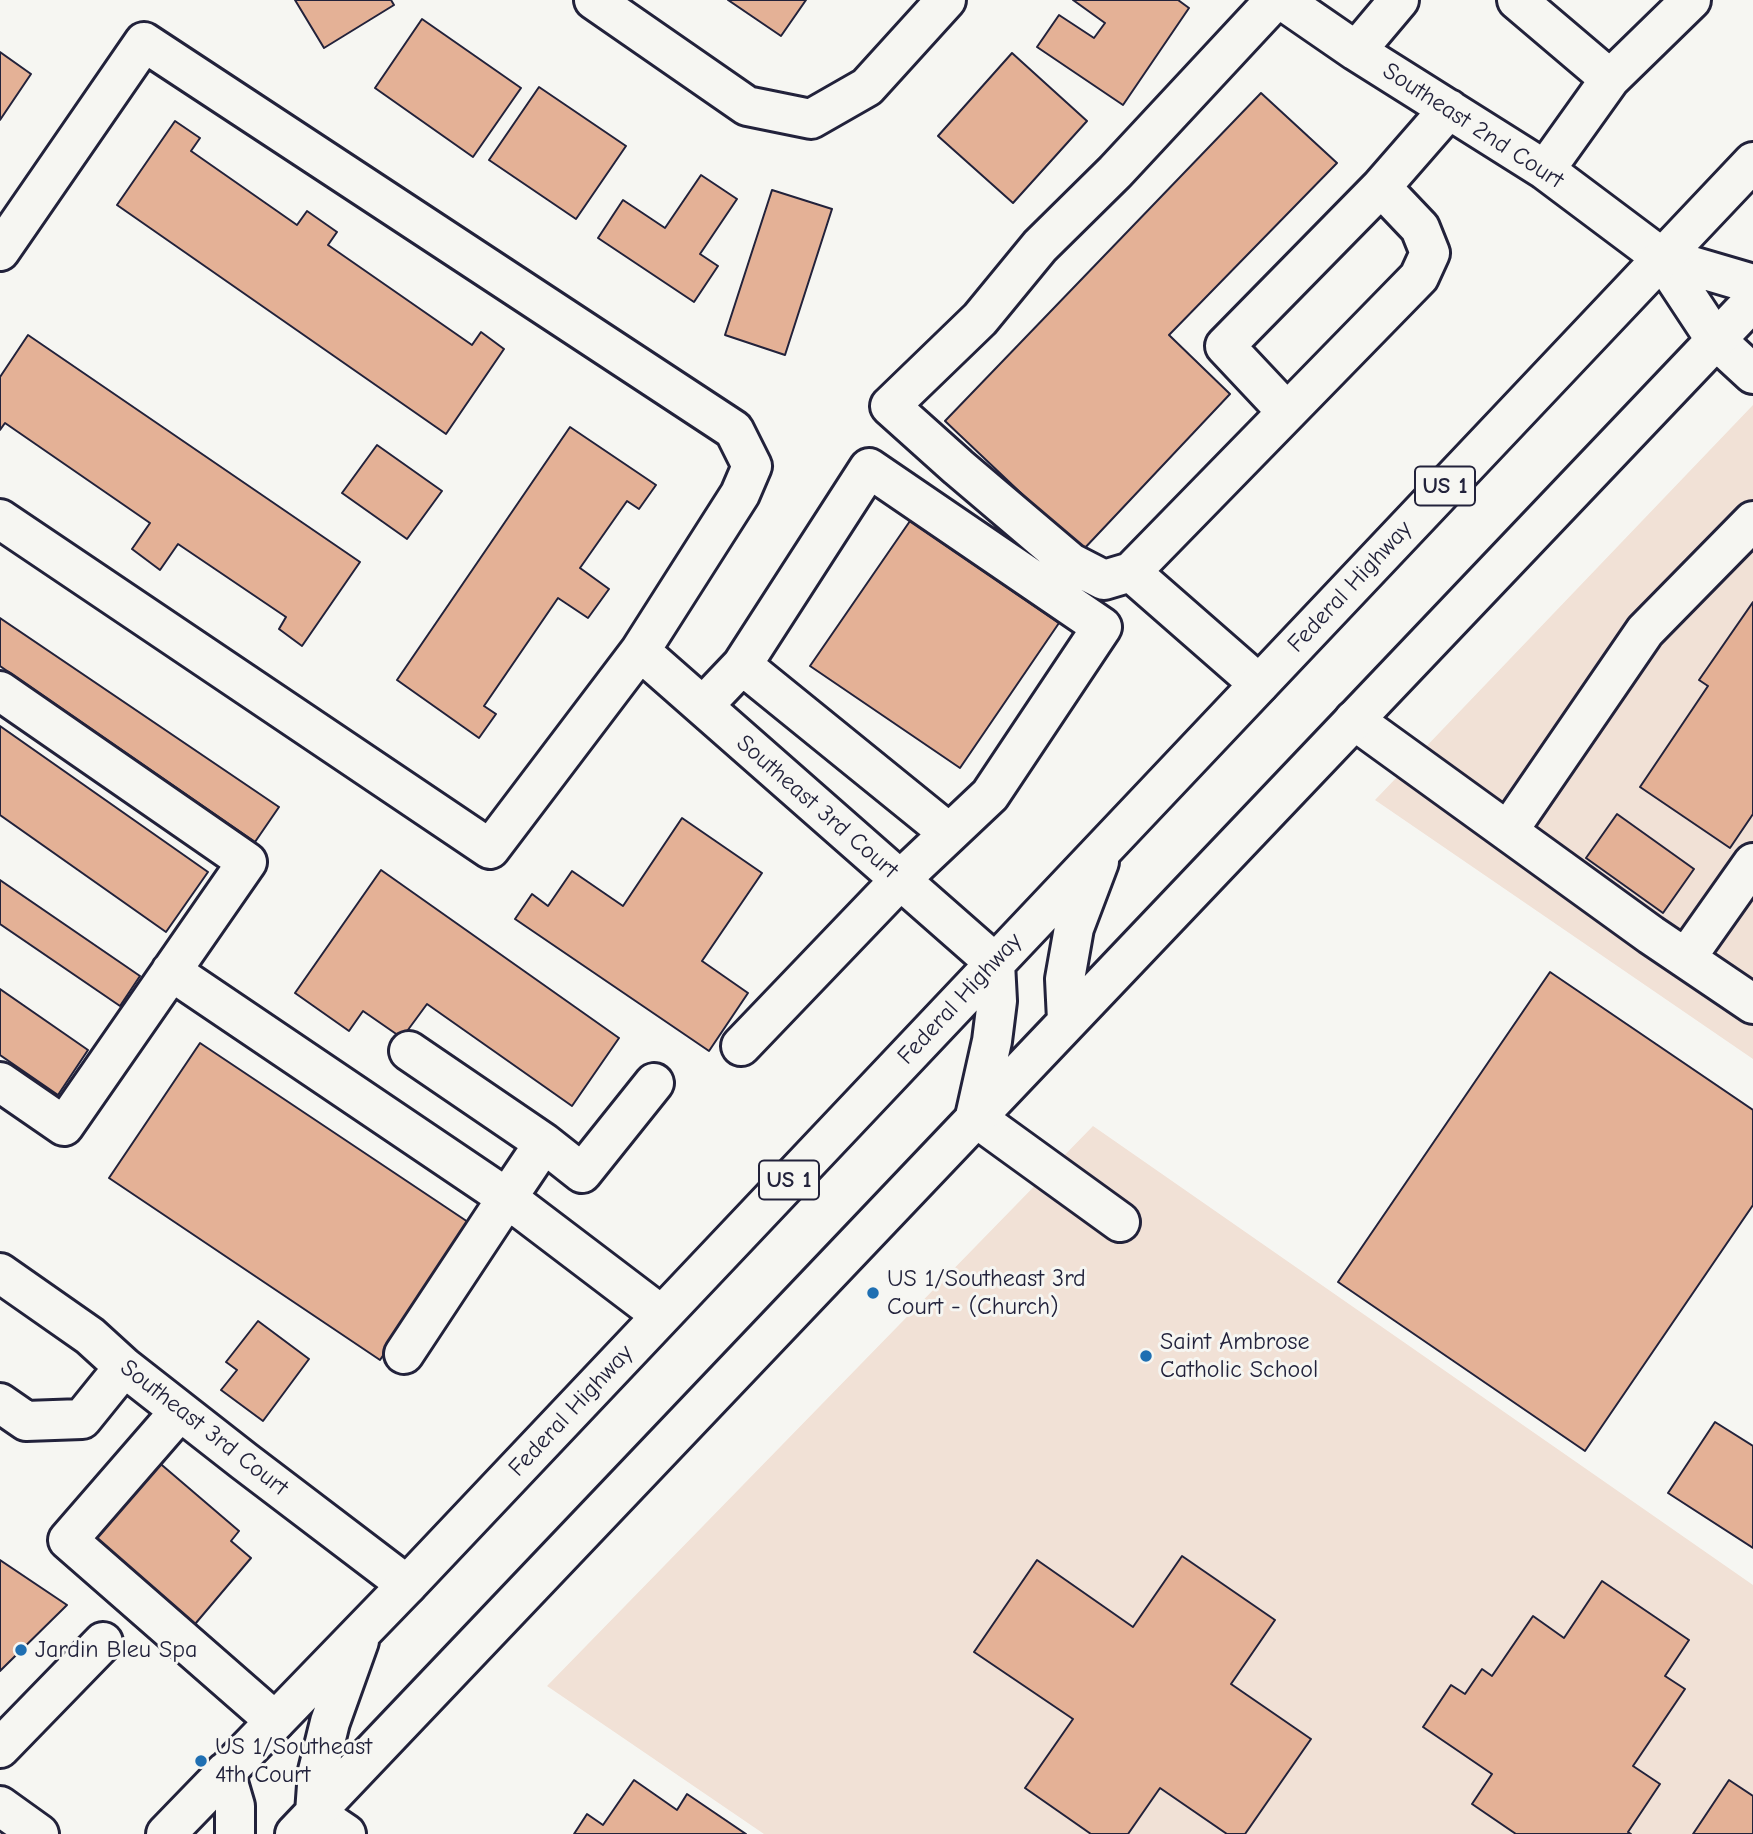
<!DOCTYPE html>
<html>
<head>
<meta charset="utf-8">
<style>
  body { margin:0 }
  canvas { display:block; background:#f6f6f2 }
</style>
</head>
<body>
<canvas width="1753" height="1834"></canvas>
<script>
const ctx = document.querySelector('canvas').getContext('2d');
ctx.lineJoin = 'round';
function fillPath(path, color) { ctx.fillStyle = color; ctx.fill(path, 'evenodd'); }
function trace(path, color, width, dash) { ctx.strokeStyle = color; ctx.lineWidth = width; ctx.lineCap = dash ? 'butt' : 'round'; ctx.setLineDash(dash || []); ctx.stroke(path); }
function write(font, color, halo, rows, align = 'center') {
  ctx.font = font + ' "Comic Neue",sans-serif'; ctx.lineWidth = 6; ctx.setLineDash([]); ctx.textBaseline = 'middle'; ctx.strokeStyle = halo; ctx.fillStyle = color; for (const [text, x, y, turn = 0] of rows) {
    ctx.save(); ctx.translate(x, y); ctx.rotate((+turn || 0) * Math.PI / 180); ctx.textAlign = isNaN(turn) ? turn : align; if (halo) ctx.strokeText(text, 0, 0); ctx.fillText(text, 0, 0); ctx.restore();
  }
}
fillPath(new Path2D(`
  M1753,405V1059L1375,800Z
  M1093,1126L1753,1585V1834H764L547,1686Z`), '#f1e1d6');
const building = new Path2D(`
  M295,0H391L394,5L324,48Z
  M728,0H806L781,36Z
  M1073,0H1178L1189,8L1123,105L1037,47L1059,15L1094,38L1105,23Z
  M422,19L521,88L473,157L375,88Z
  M0,52L31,74L0,120Z
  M1012,53L1087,121L1013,203L938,136Z
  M539,87L626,146L576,219L489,160Z
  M1261,93L1337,163L1169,335L1230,394L1082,551L945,421Z
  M175,121L200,138L191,151L297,225L307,211L337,232L328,245L472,345L481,332L504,349L446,434L117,205Z
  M701,175L737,199L700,254L718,266L694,302L598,238L623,200L665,228Z
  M772,190L832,209L785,355L725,335Z
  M28,335L360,562L302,646L279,629L286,617L178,544L160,570L132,549L150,523L5,423L0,430V377Z
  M570,427L656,485L639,509L627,501L580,568L609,589L588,618L558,598L484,706L496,714L479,738L397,680Z
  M377,445L442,491L407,539L342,493Z
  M910,521L1059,623L960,768L810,666Z
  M1753,602V814L1730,848L1640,787L1708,686L1699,680Z
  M0,618L279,807L255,842L0,666Z
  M0,726L208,872L166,932L0,815Z
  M1617,814L1694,869L1663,913L1586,858Z
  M682,818L762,873L702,961L748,993L709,1051L515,919L532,894L548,906L572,871L623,906Z
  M381,870L619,1038L572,1106L427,1004L402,1038L363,1011L349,1031L295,993Z
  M0,880L140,976L120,1006L0,924Z
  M1550,972L1753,1110V1205L1585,1451L1338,1282Z
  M0,989L88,1050L58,1095L0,1055Z
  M200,1043L471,1224L380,1360L109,1178Z
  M258,1321L309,1359L263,1421L221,1390L237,1370L226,1362Z
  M1715,1422L1753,1446V1548L1668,1493Z
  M156,1460L239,1531L231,1541L251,1558L190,1630L86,1542Z
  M1182,1556L1275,1620L1231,1684L1311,1739L1245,1834H1227L1160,1788L1128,1834H1091L1025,1788L1073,1719L974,1652L1037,1560L1133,1627Z
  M0,1560L67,1605L0,1671Z
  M1602,1581L1689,1640L1665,1676L1685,1689L1633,1766L1660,1784L1628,1832L1631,1834H1516L1472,1804L1492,1774L1423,1727L1451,1685L1465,1694L1482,1669L1492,1676L1533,1616L1564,1638Z
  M634,1780L677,1810L687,1794L746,1834H574L587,1814L603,1825Z
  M1729,1780L1753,1796V1834H1693Z`);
fillPath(building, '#e4b196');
trace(building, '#22223b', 2);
const minor = new Path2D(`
  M594,0L747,106L811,119L867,87L946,0
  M1282,0L1356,51L1545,170L1661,257L1715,339L1753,374
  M1517,0L1610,79L1545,170
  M1356,51L1399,0
  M1610,79L1691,0
  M1381,187L1449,109
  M0,251L144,42L734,430L752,466L740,494L640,651L490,849L0,519
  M1661,257L1753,284
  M1131,572L1104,580L1071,563L958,467L890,406L980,319L1040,246L1115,172L1275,0
  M640,651L995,963
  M742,665L949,833
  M1259,684L1131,572L1419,277L1430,253L1420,228L1381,187L1225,346L1287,412
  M0,691L247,862L64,1126L0,1082
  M703,706L742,665L869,468L1102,627L990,795L900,880L741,1046
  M1354,720L1651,935L1753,1004
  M1508,831L1645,631L1753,521
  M1686,958L1753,863
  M171,971L507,1198L544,1143L409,1051
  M975,1117L1120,1222
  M544,1143L582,1173L654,1083
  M0,1273L90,1336L124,1367L244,1461L407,1585
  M404,1354L507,1198L661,1315
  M0,1403L26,1421L82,1419L124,1367
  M180,1411L68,1540L275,1721
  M0,1748L103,1642
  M0,1806L39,1834
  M315,1813L346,1834`);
const major = new Path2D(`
  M1067,1020L1065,979L1074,928L1099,862
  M975,1117L992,1041L997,1001L995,963
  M225,1772L235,1806V1834
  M315,1813L318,1771L330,1722L359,1641
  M166,1834L407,1585L1753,162
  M295,1834L1753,301`);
trace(minor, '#22223b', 44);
trace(major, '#22223b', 44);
trace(minor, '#f6f6f2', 38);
trace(major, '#f6f6f2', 38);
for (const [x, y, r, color] of [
  [873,1293,7,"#1f6fb2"],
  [1146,1356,7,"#1f6fb2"],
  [21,1650,7,"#1f6fb2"],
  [201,1761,7,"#1f6fb2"]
]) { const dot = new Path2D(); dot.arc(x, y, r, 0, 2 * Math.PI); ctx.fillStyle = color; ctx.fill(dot); trace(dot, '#f6f6f2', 2.5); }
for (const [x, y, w] of [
  [1445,486,60],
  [789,1180,60]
]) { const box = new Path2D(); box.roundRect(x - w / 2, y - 19.5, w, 39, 5); ctx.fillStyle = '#f6f6f2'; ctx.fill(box); trace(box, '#22223b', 2); }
write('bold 23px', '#22223b', null, [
  ["US 1",1445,486],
  ["US 1",789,1180]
]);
write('24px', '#22223b', '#f6f6f2', [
  ["Southeast 2nd Court",1473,126,33],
  ["Federal Highway",1350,587,-47],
  ["Southeast 3rd Court",817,807,41],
  ["Federal Highway",960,999,-47],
  ["Federal Highway",571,1411,-47],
  ["Southeast 3rd Court",204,1428,38]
]);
write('24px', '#22223b', '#f6f6f2', [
  ["US 1/Southeast 3rd",887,1279],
  ["Court - (Church)",887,1307],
  ["Saint Ambrose",1160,1342],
  ["Catholic School",1160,1370],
  ["Jardin Bleu Spa",35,1650],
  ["US 1/Southeast",215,1747],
  ["4th Court",215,1775]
], 'left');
</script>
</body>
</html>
